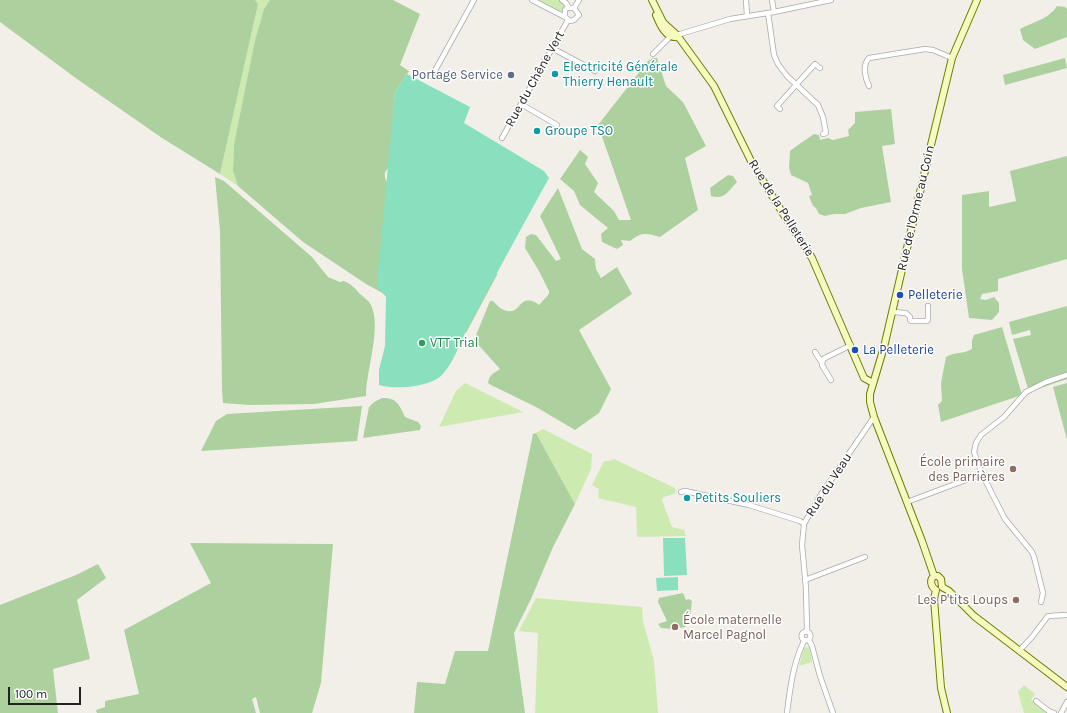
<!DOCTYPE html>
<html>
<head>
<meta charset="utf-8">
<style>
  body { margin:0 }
  #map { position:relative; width:1067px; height:713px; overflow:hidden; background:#f2efe9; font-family:Karla,sans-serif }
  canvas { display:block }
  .scale { position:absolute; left:8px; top:687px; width:73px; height:18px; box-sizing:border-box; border:2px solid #222; border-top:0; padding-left:5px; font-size:12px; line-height:14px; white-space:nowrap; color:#222; -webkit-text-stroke:3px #fff; paint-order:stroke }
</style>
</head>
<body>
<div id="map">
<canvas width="1067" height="713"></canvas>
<div class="scale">100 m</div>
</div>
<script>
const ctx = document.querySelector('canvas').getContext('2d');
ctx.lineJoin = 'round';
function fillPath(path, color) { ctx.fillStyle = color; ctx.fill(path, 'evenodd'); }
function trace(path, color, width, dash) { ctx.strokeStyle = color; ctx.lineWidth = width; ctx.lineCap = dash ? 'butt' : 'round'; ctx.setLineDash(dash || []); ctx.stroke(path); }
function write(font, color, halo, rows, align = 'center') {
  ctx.font = font + ' Karla,sans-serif'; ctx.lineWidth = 3; ctx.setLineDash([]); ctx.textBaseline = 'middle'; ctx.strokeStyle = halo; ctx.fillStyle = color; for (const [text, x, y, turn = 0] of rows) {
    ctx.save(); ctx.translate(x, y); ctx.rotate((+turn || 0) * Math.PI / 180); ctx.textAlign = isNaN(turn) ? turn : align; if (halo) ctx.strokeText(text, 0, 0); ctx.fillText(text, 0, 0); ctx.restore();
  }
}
fillPath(new Path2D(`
  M255,0H270L264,9L255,40L234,144L233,171L238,186L220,174L258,4Z
  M536,0H559L564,3V9L559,13Z
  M465,383L523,412L439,427L456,391Z
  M543,429L592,454L591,469L575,504L536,433Z
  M614,459L675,488L676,493L664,497L662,500L672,527L684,530L686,536L637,537L636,507L598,498L599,489L592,485L604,461H610Z
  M536,598L642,607L643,622L654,660L658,713H535L538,633L519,631Z
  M809,647L812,662L799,666L804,648Z
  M1024,685L1035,694L1031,700L1050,713H1024L1018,692Z`), '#cdebb0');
fillPath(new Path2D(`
  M0,0H255L258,4L220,174L162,138L77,79L0,22Z
  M270,0H393L420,14L400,65L409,71L395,92L389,168C379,174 389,185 393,192L381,241L382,249L497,272V275L466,333L388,296L366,284L303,242L238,186L233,171L234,144L255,40L264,9Z
  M1057,6L1065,7L1067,9V37L1035,49L1023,40L1020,29C1033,22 1049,19 1057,6Z
  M653,58H657L666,86L683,102L706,146L685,158L698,210L660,237C645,233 642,232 630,241L621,240L623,245L617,249L602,242L601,234L608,228L580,205L574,191L560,179L580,150L588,157L585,164L598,183L594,192L614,211L619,220H631L598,125L648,61Z
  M1065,58L1067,68L1005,85L1003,75Z
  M891,109L895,144L882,146L891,202L861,208L845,214H834L825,216L819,214L816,208L813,206L809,196L812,195L808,183L791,175L789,168L790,151L798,145L814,134L819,135L820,140L828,138L833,140L849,136L848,130L855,123V112Z
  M1067,156V259L998,279V291L982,294L980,299L986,300L994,297L999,303V312L992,320L969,318L962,269V195L989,191V207L1016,201L1010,171Z
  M728,175L733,176L737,182C728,191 725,200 711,196L710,188Z
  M215,177L224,181L312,257L328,277L340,282L344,281C351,284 355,288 360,294C364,297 369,301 371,305C382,328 366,370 366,396L314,404L249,405L223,403L222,391L220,231Z
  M558,188L582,249L595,259L596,269L601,278L617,267L632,294L579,330L611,389L599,413L575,430L536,407L491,385L488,383C489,375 494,373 500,369L474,340L490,301H493C498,307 506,314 515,310C518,308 519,305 522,303C527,298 535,301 539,305L549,294V291L539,271L525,248L526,237L531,234L536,235L556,261L561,259L540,216Z
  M1067,306V379L1029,392L1013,339L1031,335L1030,330L1012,335L1009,322Z
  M1002,327L1022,395L941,422L938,405L942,401L941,383L946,357C954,352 964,354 972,349V340L974,335Z
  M1067,383V440L1053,387Z
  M382,398C397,397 400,406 405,417L418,422L421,426L420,430L363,438L369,407L374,402Z
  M362,406L357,441L201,451L216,421L227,414Z
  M536,433L575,504L553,547L531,599L514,633L525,713H414L417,682L445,684L455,651H488L533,434Z
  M190,543L333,544L321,683L312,713H260L256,697L252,699L256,713H97L96,710L105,707V701L139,694L124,630L211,583Z
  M98,564L106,578L77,600L90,659L53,669L58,713H0V605L76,575Z
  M683,593L686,600L689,599L692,601L690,616L682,620L686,627L672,629L661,628L658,624L667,621L658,602L659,598Z`), '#add19e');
fillPath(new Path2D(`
  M407,74L470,107L464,123L544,171L549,178C522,227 495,276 469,325C460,342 454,363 441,376C428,387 395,390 379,385V370L385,346L386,297L378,287L377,283L395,92Z
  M663,538H685L687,575L664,576Z
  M678,577V590L657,591L656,578Z`), '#88e0be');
const street = new Path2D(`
  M532,0L565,17L570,21L574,20L579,15L574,8
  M562,0L566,3L569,8
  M746,0L747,16
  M772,0L774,12
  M574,8L579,0
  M768,13L774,55L778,64L787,76L818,105L823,117L826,133L823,134
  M565,17V10L567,8H574
  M677,35L730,19L774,12L831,0
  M552,48L595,71
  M653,54L671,36
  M432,76L474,0
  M869,86C865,78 862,65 869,58L925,49L933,50L952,58
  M521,104L557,125
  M780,109L777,106L815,64L820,68
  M502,138L568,20
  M892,312L906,313L910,317V320L911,321H927L928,320V306
  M815,352L822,363
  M831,380L822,365L823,359L851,345
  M982,474L974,452L976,443L981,435L1004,417L1026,392L1046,382L1067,375
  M681,492L685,491L749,505L800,521L804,524
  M907,502L982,474L1005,519L1032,552L1034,557L1043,593L1041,602
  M805,580L865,557
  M807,631L806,588L802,545L804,524L820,496L874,417
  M801.5 636a4.5 4.5 0 1 1 9 0a4.5 4.5 0 1 1-9 0Z
  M809,640L812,646L820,676L833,713
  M1019,651L1032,637L1048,616L1067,615
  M1036,701L1050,712L1054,713
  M787,713C790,689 793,663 804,641
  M1061,713L1067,702`);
const secondary = new Path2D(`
  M652,0L663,22L667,26L677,35L714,86L751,161L782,212L812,258L864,378L873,383
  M656,15C660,25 666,39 678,37
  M934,576L922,541L874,417L870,402V394L884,347L931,145L952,58L977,0
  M934,576H938L941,579L942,587
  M934,576C929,580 931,587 936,590
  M942,587L949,591L974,616L1067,687
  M936,590L934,599L941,688L947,713`);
trace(street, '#a9a9a9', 6);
trace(secondary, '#707d05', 8);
trace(street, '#fff', 4.5);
trace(secondary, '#f7fabf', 6);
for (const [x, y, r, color] of [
  [555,74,4,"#0f9aa8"],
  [511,75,4,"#5c6f8a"],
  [537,131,4,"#0f9aa8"],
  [900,295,4,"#1a4fb4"],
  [422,343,4,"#2e9e5b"],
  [855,350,4,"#1a4fb4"],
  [1013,469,4,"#8d6e63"],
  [687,498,4,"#0f9aa8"],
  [1016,600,4,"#8d6e63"],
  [675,627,4,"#8d6e63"]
]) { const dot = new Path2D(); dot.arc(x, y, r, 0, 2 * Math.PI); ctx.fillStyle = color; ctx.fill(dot); trace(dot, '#fff', 1.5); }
write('13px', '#0d838f', '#fff', [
  ["Electricité Générale",563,67],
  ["Thierry Henault",563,82],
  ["Groupe TSO",545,131],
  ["Petits Souliers",695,498]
], 'left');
write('13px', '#4e5e75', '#fff', [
  ["Portage Service",503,75]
], 'right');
write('13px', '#222', '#fff', [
  ["Rue du Chêne Vert",535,79,-61],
  ["Rue de la Pelleterie",781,208,58],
  ["Rue de l'Orme au Coin",916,208,-77],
  ["Rue du Veau",829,485,-57]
]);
write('13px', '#164399', '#fff', [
  ["Pelleterie",908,295],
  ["La Pelleterie",863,350]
], 'left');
write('13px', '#27864d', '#fff', [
  ["VTT Trial",430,343]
], 'left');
write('13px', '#785e54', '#fff', [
  ["École primaire",1005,462],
  ["des Parrières",1005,477],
  ["Les P'tits Loups",1008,600],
  ["École maternelle",683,620,"left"],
  ["Marcel Pagnol",683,635,"left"]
], 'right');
</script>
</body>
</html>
